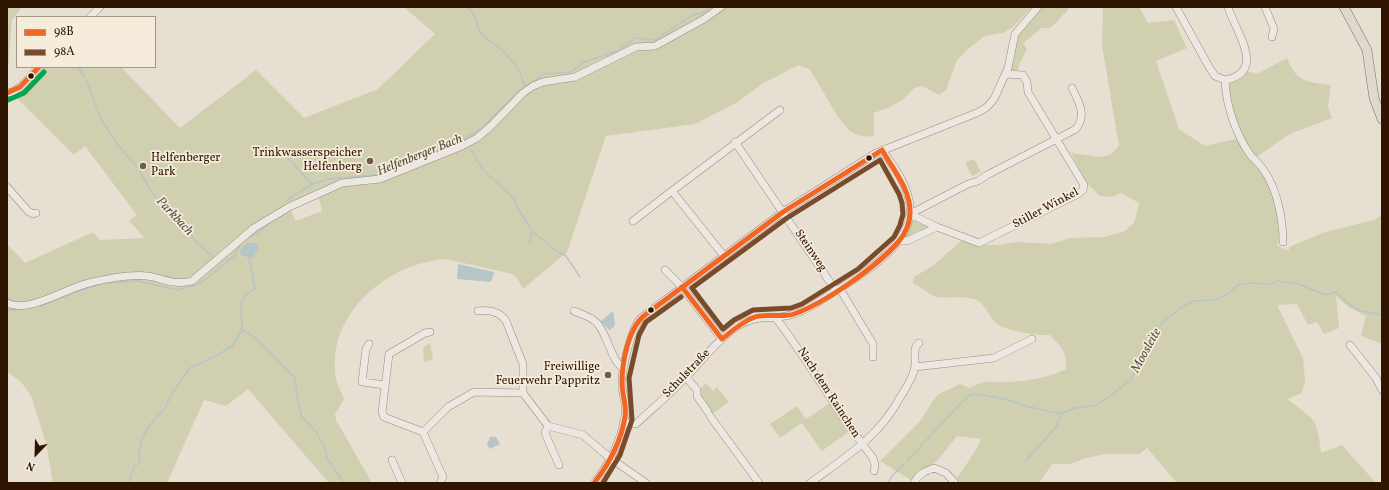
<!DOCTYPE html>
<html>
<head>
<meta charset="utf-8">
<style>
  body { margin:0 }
  #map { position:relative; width:1389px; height:490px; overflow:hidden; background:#e7dfd2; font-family:Vollkorn,serif }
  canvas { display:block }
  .frame { position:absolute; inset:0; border:8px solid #2f1400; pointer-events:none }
  .legend { position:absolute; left:16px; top:16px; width:140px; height:52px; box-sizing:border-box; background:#f5ecdc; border:1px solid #a69684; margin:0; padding:5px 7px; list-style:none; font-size:12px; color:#2f1400 }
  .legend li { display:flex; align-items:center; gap:8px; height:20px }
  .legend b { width:20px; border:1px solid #a69684 }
  .north { position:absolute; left:16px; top:434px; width:40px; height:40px; -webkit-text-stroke:3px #f5ecdc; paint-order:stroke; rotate:203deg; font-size:11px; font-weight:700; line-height:16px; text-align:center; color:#2f1400 }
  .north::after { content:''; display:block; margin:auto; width:14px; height:18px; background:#2f1400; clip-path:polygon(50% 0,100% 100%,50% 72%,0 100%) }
</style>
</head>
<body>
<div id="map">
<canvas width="1389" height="490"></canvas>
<div class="frame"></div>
<ul class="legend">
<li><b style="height:5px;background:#f26522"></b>98B</li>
<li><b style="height:5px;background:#7a4b2a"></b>98A</li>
</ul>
<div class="north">N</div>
</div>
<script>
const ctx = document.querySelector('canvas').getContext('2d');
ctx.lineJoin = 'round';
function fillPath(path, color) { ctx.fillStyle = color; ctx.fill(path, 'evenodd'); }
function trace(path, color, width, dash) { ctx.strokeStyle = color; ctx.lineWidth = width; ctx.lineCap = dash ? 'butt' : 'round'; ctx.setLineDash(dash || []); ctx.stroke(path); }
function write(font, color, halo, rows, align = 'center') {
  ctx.font = font + ' Vollkorn,serif'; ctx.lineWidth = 3.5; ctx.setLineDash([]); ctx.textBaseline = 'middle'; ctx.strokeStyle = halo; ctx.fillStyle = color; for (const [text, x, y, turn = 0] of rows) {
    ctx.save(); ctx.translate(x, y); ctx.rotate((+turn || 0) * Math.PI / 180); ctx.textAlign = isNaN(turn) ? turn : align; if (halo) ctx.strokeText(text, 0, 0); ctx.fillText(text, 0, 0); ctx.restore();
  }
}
fillPath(new Path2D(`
  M7,7H22L12,20L7,80Z
  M404,7H1032L1013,27L1003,33L985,36L969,48L957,60L946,90L939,95L922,86L914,88L903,99L890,107L874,113V136C866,137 860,136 853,133C839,125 820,83 809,69L798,65L762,84L736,103L695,124L606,136L567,252L523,289L517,278L512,274L446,259C389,263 331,310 335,370C335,380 340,390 344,399L335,414L336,420L372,483H329L248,389L226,406L204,400L167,483H53L46,443L31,396L21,382L7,371V244L25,263L91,233L95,234L100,240L145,238L129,221L137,215L85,146L74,155L15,96L44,67H121L180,128L256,70L304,118L378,89L435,34ZM318,193L322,211L296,221L289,207Z
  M1041,7H1068V11C1061,15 1057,23 1050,28H1042L1023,43L1027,49L1020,63L1017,73H1010C1014,61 1014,51 1017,39C1020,27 1033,16 1041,7Z
  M1103,7H1139L1148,23L1174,20L1187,48L1156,61L1179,129L1205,146L1240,138L1267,179L1276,204L1281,235L1277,245L1283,249L1289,250V247L1325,232L1374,220L1382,215V344L1361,336L1366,316L1350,308L1336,296L1339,328L1324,334L1317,322L1308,325L1297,304L1277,305L1303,358L1305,380L1302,393L1287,399C1315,421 1317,416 1321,453L1342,445L1376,483H1177L1147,448L1139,454H1105L1086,458L1070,464H1052L1039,483H961L957,478L976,450L981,439L957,436L938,460L911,480L880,461L920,421L937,395L960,384L970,388C992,377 988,384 1008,382C1028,381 1048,378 1066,369C1067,351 1062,348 1050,335C1038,336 1008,331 999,325C988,318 987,303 974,299C961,295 948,299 937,297C932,296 918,286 913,283L914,277L934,265L962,240L979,245H998L1018,242L1052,244L1070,238L1104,237L1125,231L1133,224L1135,220L1139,203L1121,193L1112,197L1100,196L1086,182L1071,153L1099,157L1110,155L1119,146L1102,45Z
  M1287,58C1296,82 1307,82 1331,85L1328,107L1332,118L1290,134L1256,157L1251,153C1245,140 1220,95 1231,82C1235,78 1241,75 1246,71L1257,74Z
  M974,159L981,172L972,176L965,163Z
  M916,220L930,226L913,237L904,238L912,222Z
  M430,343L433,359L424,362L423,347Z
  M706,383L713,391L717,387L729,402L712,414L700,397V389Z
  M830,403L850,431L822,451L802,423L780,438L770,424L797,406L806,419Z`), '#d0cfaf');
fillPath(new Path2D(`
  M247,243H255L259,246L253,258L246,257L240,254L241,248Z
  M458,264L494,272L491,282L457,279Z
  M613,311L615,325L612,329L609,330L601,321Z
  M490,437H496L500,444L490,449L487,445Z`), '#b6c5c7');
trace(new Path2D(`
  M468,7C476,15 476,26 482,35C485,39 493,42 497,46C510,56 520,70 525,86
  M78,67L84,76
  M87,81L100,117L117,144L137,167
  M471,149L482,169L514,199L518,208L532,231L555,250L566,256L580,277
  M283,153L312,184
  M140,172L152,193L167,210L178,217L197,243L213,257
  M287,200L312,184L329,179L375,175L395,169L413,159L451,146L481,129L519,91L544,74L571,72L584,62L618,51L635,38L655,40L691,16L706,11L710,7
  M248,238L263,229L269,223
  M529,242L532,231
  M105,283L138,281L178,290L196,285L205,280L234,256L242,242
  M7,298L18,303
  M39,304L41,306L72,293L101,284
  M7,310H15L16,308
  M242,330L255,337L295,378L298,403L302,417L317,433L325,448L327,458L344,483
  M907,461L960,404L971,394L985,395L1012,401L1021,405L1052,412L1062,413L1075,408L1097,405L1130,381L1162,323L1182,307L1193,301L1215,300L1227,294L1238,285L1253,283L1269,284L1278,281L1299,284L1325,295L1336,292L1350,305L1361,311L1382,315
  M1025,462L1056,427L1062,413
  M129,483L134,467L140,462L139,452L142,439L147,428L164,410L173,392L190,368L216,356L232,346L242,330L241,311L242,299L255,288L249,257
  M888,483L892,476L904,464`), '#b6c5c7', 1.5);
const minor = new Path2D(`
  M1176,7L1209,67L1215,76L1225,80C1268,72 1235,31 1228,7
  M1265,7L1274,29L1272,37
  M90,17L100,7
  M1225,80C1226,105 1235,132 1249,153C1253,159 1259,163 1263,169C1277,188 1283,219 1283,242
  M7,93C19,93 31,75 39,67
  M735,142L836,291
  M7,187L28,211L33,214L36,213
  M910,214L968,184L978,181L987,175L1076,129C1087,115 1079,102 1072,88
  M910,214L937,227
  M633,221L672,191
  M899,241H907L937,227L979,243L1078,194L1083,190L1084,185L1028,92L1027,82L1023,75L1006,74
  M724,256L672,191L780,110
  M665,270L682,287L722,339
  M840,289L873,344V357
  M7,303C28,314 66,288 89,283C106,279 129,274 147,276C163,278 175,286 192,281L254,228L289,207L342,183L380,179L462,146L477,138L491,126L523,93L533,86L543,82L575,77L636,47L655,46L704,19L721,7
  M478,311C489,309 500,312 506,321L523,364V393
  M574,311C581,314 591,317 596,322C608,333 611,363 624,368
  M775,317C810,362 837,413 873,458L875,465L874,471
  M369,344L366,349L362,382L385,385
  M1350,345L1376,378L1382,390
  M915,367L994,358L1032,339
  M686,377L697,390V396L708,412
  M710,416L759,483
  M623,423L636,424C652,409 669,395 684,379C702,361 717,340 738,326C758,313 773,321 794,314C807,310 819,302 831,294C858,277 905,250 910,215C913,193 895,167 882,150
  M548,426L545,433L559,465
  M423,432L384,417L382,412L389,354L425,333L430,332
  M392,460L402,483
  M440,483L443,477L423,432L448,407L474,392L523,393L548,426L583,435L610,458L646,483
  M594,483C608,466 622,439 625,416C627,406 623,396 622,386C621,370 631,329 641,318L783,212L876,153L979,112L987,107L994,99L1008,68L1015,34L1038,7
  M810,483C847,456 879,437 901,396C906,388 915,374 915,365C916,356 912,349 919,343
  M914,483C918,474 926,471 934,468L946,473L955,483`);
const major = new Path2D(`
  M1344,7L1367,50L1374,98L1382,119`);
trace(minor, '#948c82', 8);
trace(major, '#7a7067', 10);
trace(minor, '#ece8e1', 7);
trace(major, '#dfd8cc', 9);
trace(new Path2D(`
  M7,93L20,87L39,67
  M594,483C609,464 621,441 625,417C627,405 622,395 622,383C622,363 628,328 645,315L783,212L882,150C893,169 911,190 910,213C910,223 905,234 899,241C878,266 825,303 794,314C782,318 767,313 755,317C743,321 732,331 722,339L682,287`), '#f26522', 5);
trace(new Path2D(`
  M880,160L899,194L902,203L903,214L900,225L894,237L858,269L802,304L791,308L753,310L734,320L723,329L692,288L787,218Z
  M603,483L620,455L632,420L629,378L639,335L646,322L681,297`), '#7a4b2a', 5);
trace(new Path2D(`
  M8,100L24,93L44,72`), '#00a651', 5);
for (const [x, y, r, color] of [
  [31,76,3.5,"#2f1400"],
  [869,158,3.5,"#2f1400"],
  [370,161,4,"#6f5b4a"],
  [143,166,4,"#6f5b4a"],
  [651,310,3.5,"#2f1400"],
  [608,375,4,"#6f5b4a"]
]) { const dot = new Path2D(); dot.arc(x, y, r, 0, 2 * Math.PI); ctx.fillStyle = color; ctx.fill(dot); trace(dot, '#f5ecdc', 1.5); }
write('12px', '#2f1400', '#f5ecdc', [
  ["Trinkwasserspeicher",362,154],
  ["Helfenberg",362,168],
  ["Helfenberger",151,159,"left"],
  ["Park",151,173,"left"],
  ["Freiwillige",600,368],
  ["Feuerwehr Pappritz",600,382]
], 'right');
write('12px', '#2f1400', '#f5ecdc', [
  ["Stiller Winkel",1046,209,-28],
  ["Steinweg",810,251,56],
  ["Schulstraße",687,374,-46],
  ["Nach dem Rainchen",828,393,57]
]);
write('italic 13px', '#574e44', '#f5ecdc', [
  ["Helfenberger Bach",420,156,-22],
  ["Parkbach",174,217,47],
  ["Moosleite",1147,351,-61]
]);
</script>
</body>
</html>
